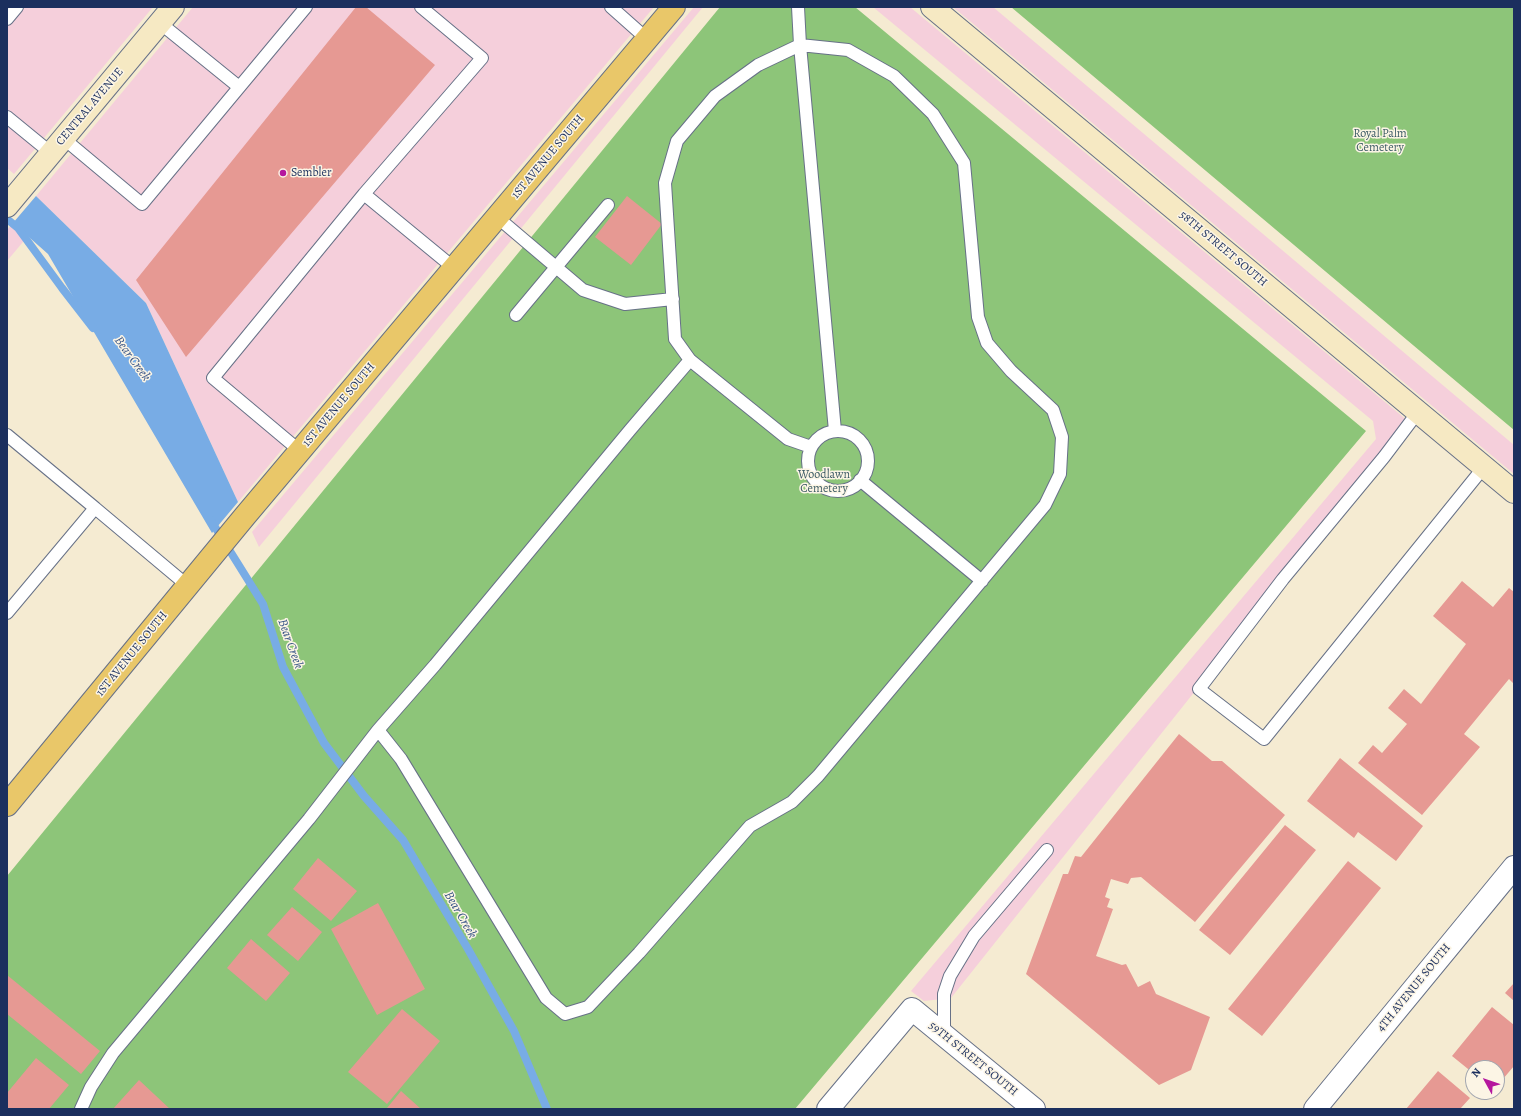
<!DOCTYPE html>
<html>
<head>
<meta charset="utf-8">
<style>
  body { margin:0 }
  #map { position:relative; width:1521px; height:1116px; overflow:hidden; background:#f5ebd2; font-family:Alegreya,serif }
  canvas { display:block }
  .frame { position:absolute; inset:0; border:8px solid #1b2f5e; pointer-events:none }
  .north { position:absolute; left:1465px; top:1060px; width:40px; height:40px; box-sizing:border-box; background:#fcf5e5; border:1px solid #a2a6af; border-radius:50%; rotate:310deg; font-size:11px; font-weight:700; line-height:16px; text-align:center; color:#1b2f5e }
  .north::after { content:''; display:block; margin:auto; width:14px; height:18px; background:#b5179e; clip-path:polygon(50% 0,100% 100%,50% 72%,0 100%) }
</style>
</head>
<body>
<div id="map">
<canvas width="1521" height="1116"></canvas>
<div class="frame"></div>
<div class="north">N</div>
</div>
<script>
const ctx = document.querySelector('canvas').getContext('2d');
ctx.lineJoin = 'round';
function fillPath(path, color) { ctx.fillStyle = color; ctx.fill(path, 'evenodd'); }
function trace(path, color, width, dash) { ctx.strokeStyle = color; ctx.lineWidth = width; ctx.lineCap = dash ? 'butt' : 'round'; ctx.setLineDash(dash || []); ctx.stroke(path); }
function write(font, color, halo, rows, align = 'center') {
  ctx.font = font + ' Alegreya,serif'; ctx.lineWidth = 3; ctx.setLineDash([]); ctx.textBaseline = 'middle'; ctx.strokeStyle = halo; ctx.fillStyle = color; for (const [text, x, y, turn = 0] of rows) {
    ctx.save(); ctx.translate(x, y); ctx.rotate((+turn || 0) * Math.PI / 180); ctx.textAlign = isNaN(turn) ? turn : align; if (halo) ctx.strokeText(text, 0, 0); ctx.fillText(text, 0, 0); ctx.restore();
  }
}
fillPath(new Path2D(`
  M7,7H153L14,174L7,168Z
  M193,7H654L238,502L146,303L36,196Z
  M694,7H703L259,547L252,532Z
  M873,7H910L1409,422L951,998L924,1001L911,991L1376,439L1373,421Z
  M953,7H993L1514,445V474Z
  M13,223L28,236L7,261V230Z`), '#f5cfdb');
fillPath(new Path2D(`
  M720,7H855L1366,431L795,1109H7V876Z
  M1011,7H1514V430Z`), '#8dc579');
fillPath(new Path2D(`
  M36,196L146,303L238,502L212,533L48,254L13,223Z`), '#78ace5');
trace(new Path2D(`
  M7,219L18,228L62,288L93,328
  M210,519L263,604L283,667L324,743L364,796L403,840L468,949L514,1031L547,1109`), '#78ace5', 8);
fillPath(new Path2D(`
  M356,7H366L435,65L186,357L136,280Z
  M627,196L662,224L631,265L595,237Z
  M1462,581L1493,607L1509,588L1514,592V684L1509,679L1464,734L1480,747L1422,815L1358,763L1373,745L1382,753L1407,724L1388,708L1404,689L1421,704L1466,644L1433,616Z
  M1179,734L1212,761H1222L1285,815L1195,922L1141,877L1131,878L1128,884L1111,879L1105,897L1110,899L1107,907L1113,909L1096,956L1122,965L1126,964L1138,987L1150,981L1156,994L1210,1017L1191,1070L1159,1085L1026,974L1063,874H1068L1075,856L1081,857Z
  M1340,758L1423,826L1396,861L1358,832L1354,838L1307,801Z
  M1285,825L1316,850L1230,955L1199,930Z
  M318,858L357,891L331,921L293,889Z
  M1348,861L1381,888L1262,1036L1228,1009Z
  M378,903L425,989L377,1015L331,929Z
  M292,907L322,932L298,961L267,935Z
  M251,939L290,973L266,1001L227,968Z
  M7,975L100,1051L81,1074L7,1014Z
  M1514,983V1001L1505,993Z
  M1492,1007L1514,1025V1066L1497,1086V1068H1473V1073L1452,1056Z
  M402,1009L440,1041L387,1104L348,1072Z
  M36,1058L69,1085L49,1109H7V1093Z
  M1438,1071L1470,1098L1460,1109H1406Z
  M139,1080L170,1109H113Z
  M401,1091L421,1109H388L387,1108Z`), '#e69993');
const lane = new Path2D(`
  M611,7L647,39
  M798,7L800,45L835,431
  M7,19L17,7
  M160,23L239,87
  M7,117L51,153
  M63,138L142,204L306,7
  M364,194L482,58L421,7
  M497,217L583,290L625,304L673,299
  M516,315L608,205
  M1418,412L1384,457L1283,579L1199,689L1264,739L1484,467
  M808 461a30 30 0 1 1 60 0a30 30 0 1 1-60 0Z
  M7,435L95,508
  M300,451L213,378L364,194L454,268
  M860,480L982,581
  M7,613L95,508L188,586
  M378,730L401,759L546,998L565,1014L588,1007L639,953L750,826L792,802L818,776L1045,505L1060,474L1062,437L1053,410L1011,371L987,343L978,317L964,163L933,114L894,76L848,50L800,45L758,65L715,96L677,141L665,183L675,339L690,360L788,439L811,447
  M944,1035V994L950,976L974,936L1047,850
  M81,1109L91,1087L113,1053L309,819L378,730L435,665L630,430L690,360`);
const street = new Path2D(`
  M828,1109L912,1009L1034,1109
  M1315,1109L1514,867`);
const secondary = new Path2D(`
  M932,7L1514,492
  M7,206L173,7`);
const primary = new Path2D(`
  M7,805L245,516L674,7`);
trace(lane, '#677187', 14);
trace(street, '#677187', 24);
trace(secondary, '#677187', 24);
trace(primary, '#677187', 24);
trace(lane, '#fff', 12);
trace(street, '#fff', 22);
trace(secondary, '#f6e9c3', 22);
trace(primary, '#e9c769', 22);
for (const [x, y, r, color] of [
  [283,173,4,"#b5179e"]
]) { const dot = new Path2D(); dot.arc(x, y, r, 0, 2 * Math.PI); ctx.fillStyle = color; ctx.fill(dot); trace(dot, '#fcf5e5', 1.5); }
write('12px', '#1b2f5e', '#fcf5e5', [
  ["CENTRAL AVENUE",90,107,-50],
  ["1ST AVENUE SOUTH",548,157,-50],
  ["58TH STREET SOUTH",1223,249,40],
  ["1ST AVENUE SOUTH",339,405,-50],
  ["1ST AVENUE SOUTH",132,654,-51],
  ["4TH AVENUE SOUTH",1414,988,-51],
  ["59TH STREET SOUTH",973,1059,39]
]);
write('12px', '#3d5c66', '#fcf5e5', [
  ["Royal Palm",1380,134],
  ["Cemetery",1380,148],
  ["Woodlawn",824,475],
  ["Cemetery",824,489]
]);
write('12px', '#1b2f5e', '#fcf5e5', [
  ["Sembler",291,173]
], 'left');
write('italic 13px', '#375486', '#fcf5e5', [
  ["Bear Creek",132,359,54],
  ["Bear Creek",290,644,70],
  ["Bear Creek",460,915,60]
]);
</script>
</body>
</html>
